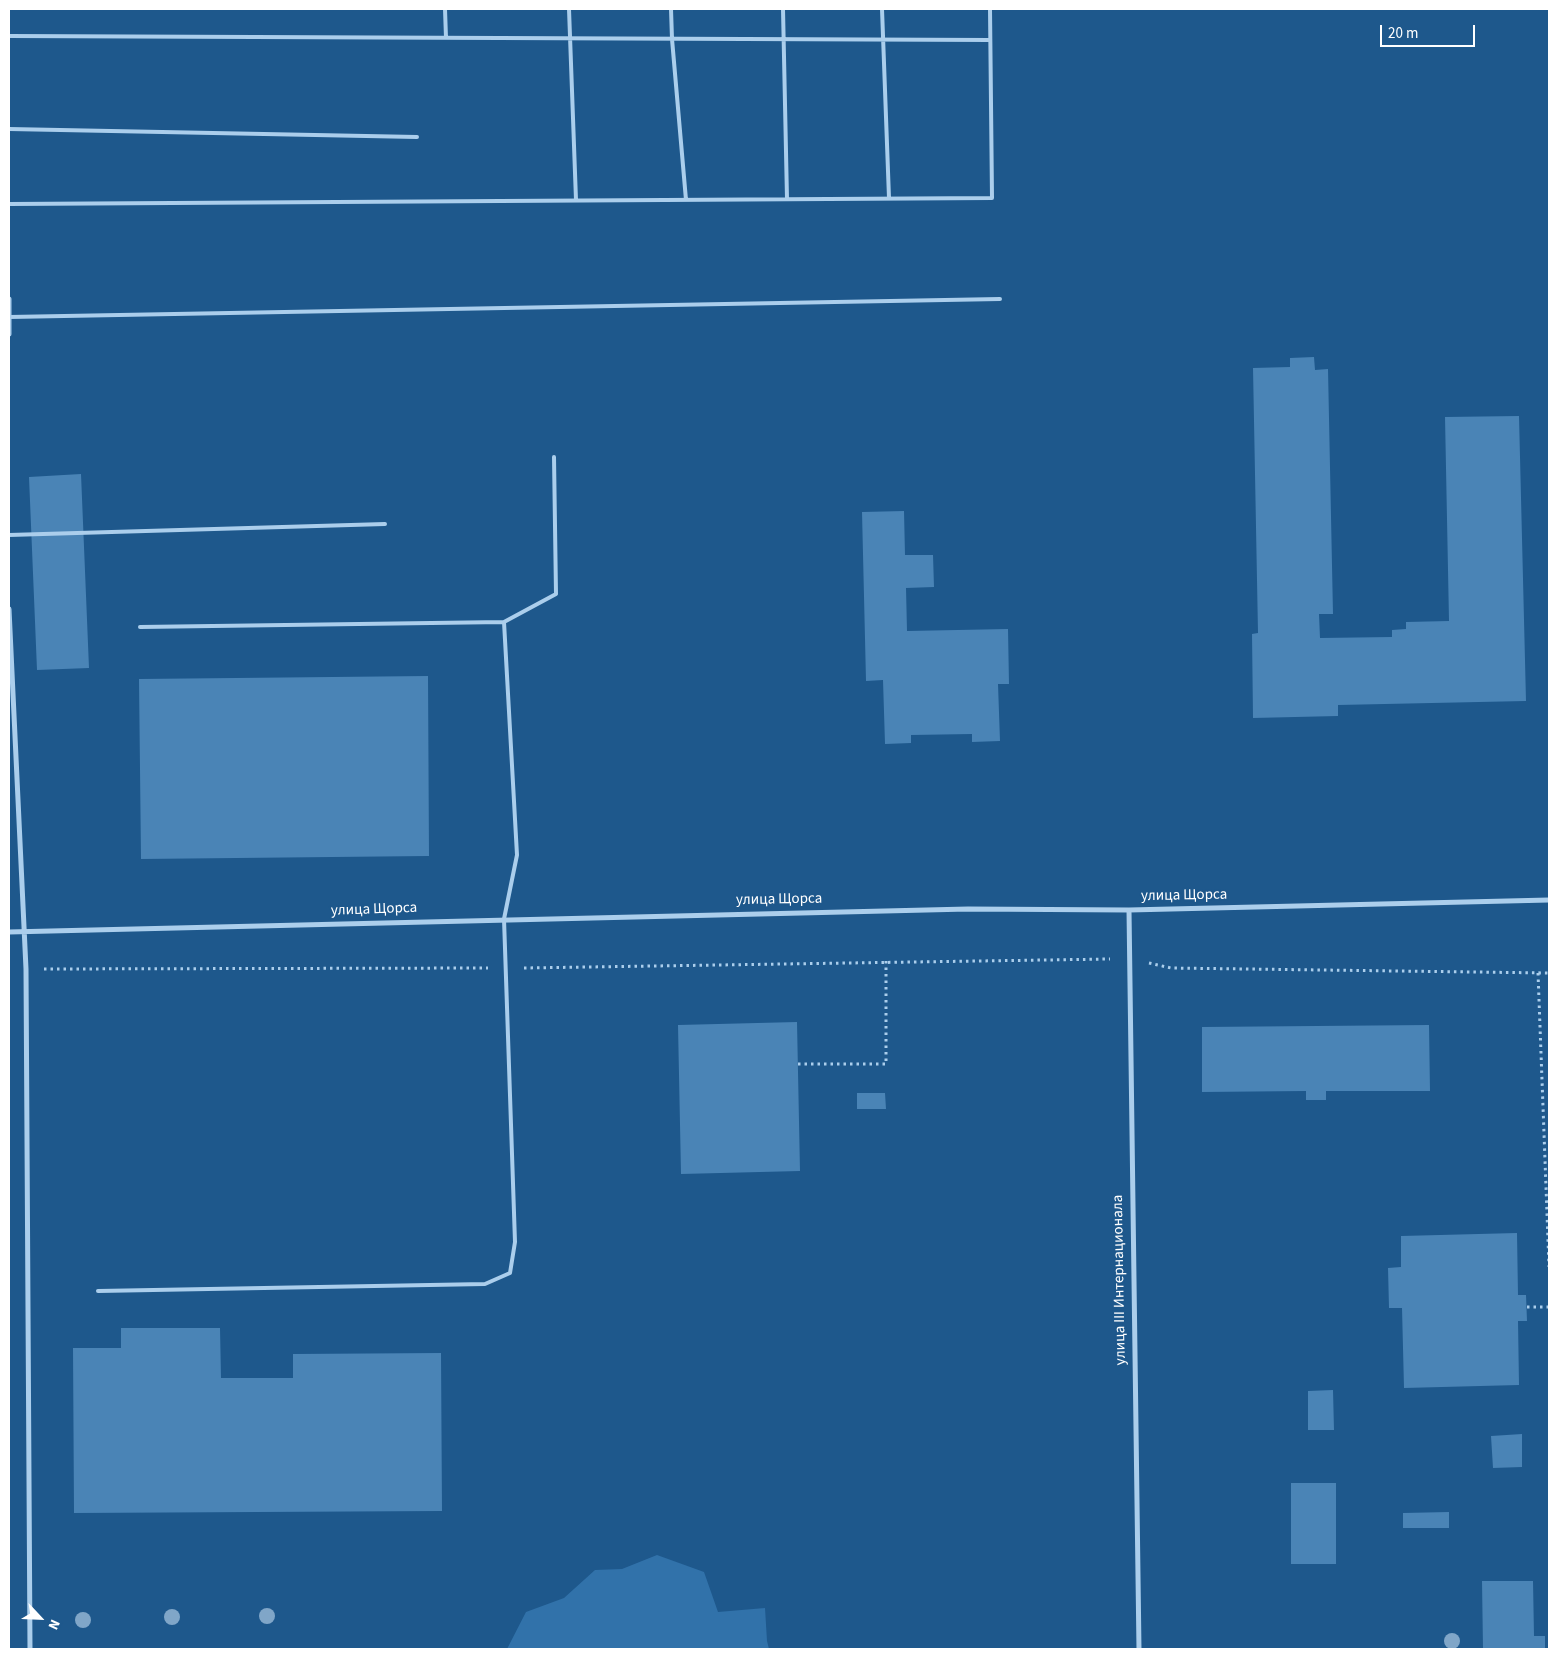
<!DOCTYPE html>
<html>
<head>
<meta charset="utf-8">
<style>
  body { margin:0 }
  #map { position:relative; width:1558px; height:1658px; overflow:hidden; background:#1e588c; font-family:"Source Sans 3",sans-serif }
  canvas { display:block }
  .frame { position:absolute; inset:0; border:10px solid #fff; pointer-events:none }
  .north { position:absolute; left:15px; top:1593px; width:50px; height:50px; -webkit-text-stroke:4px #1e588c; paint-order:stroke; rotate:115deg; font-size:14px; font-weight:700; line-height:20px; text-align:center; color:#fff }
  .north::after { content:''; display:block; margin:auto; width:18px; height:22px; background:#fff; clip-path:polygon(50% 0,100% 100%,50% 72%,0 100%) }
  .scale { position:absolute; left:1380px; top:25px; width:95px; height:22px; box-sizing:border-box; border:2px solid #fff; border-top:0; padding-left:6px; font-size:15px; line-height:18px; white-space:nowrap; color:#fff; -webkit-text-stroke:4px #1e588c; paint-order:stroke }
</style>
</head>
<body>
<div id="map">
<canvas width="1558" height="1658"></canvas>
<div class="frame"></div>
<div class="north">N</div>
<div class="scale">20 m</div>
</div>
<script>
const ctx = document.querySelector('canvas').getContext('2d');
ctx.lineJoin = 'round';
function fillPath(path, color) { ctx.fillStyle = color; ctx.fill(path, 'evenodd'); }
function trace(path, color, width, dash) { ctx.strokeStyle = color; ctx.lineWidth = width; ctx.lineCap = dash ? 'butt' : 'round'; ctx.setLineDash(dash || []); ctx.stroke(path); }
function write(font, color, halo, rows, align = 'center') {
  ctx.font = font + ' "Source Sans 3",sans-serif'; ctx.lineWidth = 4; ctx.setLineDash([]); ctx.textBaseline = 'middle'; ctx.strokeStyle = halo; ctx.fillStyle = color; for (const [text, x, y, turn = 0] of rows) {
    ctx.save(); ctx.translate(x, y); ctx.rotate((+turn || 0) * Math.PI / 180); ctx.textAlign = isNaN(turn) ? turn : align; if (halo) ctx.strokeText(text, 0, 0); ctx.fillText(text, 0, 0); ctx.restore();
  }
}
fillPath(new Path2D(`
  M657,1555L704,1572L718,1612L765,1608L767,1641L769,1649H507L526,1612L564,1598L595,1570L622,1569Z`), '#3172aa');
fillPath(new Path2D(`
  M1314,357L1315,370L1328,369L1333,614H1319L1320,638L1392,637V630L1406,629V622L1449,621L1445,417L1519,416L1526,701L1338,705V716L1253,718L1252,634L1258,633L1253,368L1290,367V358Z
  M81,474L89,668L37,670L29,477Z
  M904,511L905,555H933L934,587L906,588L907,631L1008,629L1009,684H998L1000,741L972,742V734L911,735V743L885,744L883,680L866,681L862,512Z
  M428,676L429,856L141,859L139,679Z
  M797,1022L800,1171L681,1174L678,1025Z
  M1429,1025L1430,1091H1326V1100H1306V1091L1202,1092V1027Z
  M857,1093H885L886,1109H857Z
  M1517,1233L1518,1295H1526L1527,1321H1518L1519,1385L1404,1388L1402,1308H1389L1388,1268L1401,1267V1236Z
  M121,1328H220L221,1378H293V1354L441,1353L442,1511L74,1513L73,1348H121Z
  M1333,1390L1334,1430H1308V1391Z
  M1522,1434V1467L1493,1468L1491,1436Z
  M1291,1483H1336V1564H1291Z
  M1449,1512V1528H1403V1513Z
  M1482,1581H1533L1534,1636H1545V1649H1483Z`), '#4a84b6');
trace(new Path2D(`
  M1149,963L1171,968L1549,973
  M524,968L1110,959
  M44,969L488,968
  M1538,973L1549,1267
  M798,1064H886V961
  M1527,1307H1549`), '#abceec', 3, [2.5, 4]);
trace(new Path2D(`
  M445,9L446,38
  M569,9L576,200
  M671,9L672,39L686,200
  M783,9L787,199
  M882,9L889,198
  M9,36L990,40
  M9,129L417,137
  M9,204L992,198L990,9
  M9,317L1000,299
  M9,535L385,524
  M504,622L556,594L554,457
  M98,1291L485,1284L510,1273L515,1242L504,919L517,855L504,622L140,627`), '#abceec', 4);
trace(new Path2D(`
  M9,299V334
  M9,609L26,969L30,1649
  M1129,910L1139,1649
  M9,932L968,909L1129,910L1549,900`), '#abceec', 5);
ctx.fillStyle = '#80a6c8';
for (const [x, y] of [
  [267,1616],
  [172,1617],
  [83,1620],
  [1452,1641]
]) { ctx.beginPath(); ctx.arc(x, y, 8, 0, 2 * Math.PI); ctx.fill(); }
write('15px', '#fff', '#1e588c', [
  ["улица Щорса",1184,896,-1],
  ["улица Щорса",779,900,-1],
  ["улица Щорса",374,910,-2],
  ["улица III Интернационала",1120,1280,-91]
]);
</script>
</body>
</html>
